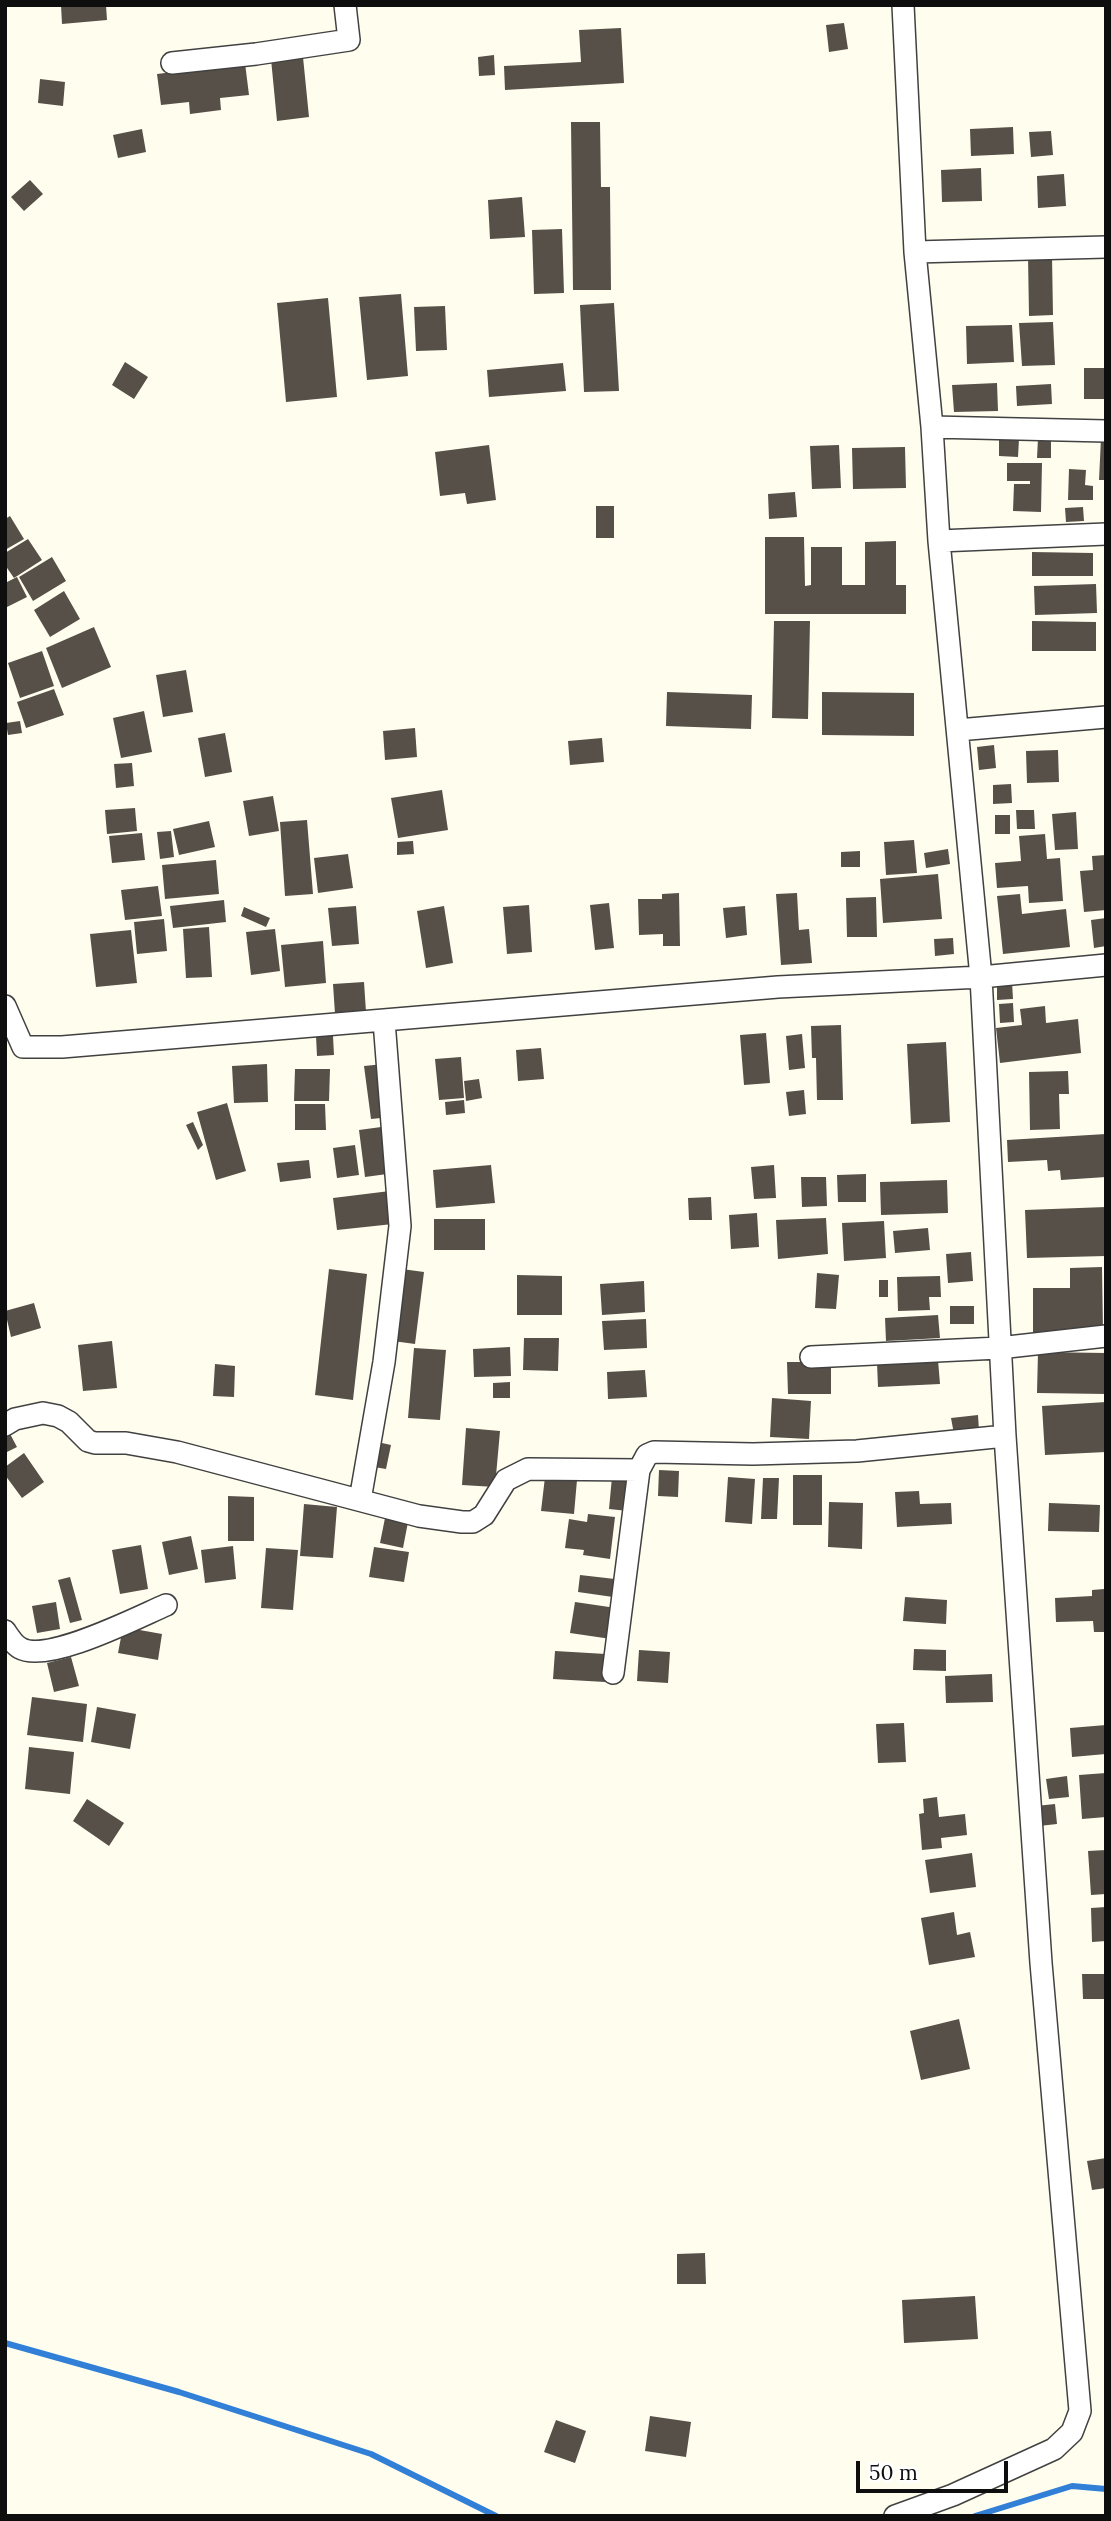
<!DOCTYPE html>
<html>
<head>
<meta charset="utf-8">
<style>
  body { margin:0 }
  #map { position:relative; width:1111px; height:2521px; overflow:hidden; background:#fffeee; font-family:Lora,serif }
  canvas { display:block }
  .frame { position:absolute; inset:0; border:7px solid #0e0e0e; pointer-events:none }
  .scale { position:absolute; left:856px; top:2461px; width:152px; height:32px; box-sizing:border-box; border:4px solid #0e0e0e; border-top:0; padding-left:9px; font-size:21px; line-height:24px; white-space:nowrap; color:#0e0e0e; -webkit-text-stroke:5px #fff; paint-order:stroke }
</style>
</head>
<body>
<div id="map">
<canvas width="1111" height="2521"></canvas>
<div class="frame"></div>
<div class="scale">50 m</div>
</div>
<script>
const ctx = document.querySelector('canvas').getContext('2d');
ctx.lineJoin = 'round';
function trace(path, color, width, dash) { ctx.strokeStyle = color; ctx.lineWidth = width; ctx.lineCap = dash ? 'butt' : 'round'; ctx.setLineDash(dash || []); ctx.stroke(path); }
function fillPath(path, color) { ctx.fillStyle = color; ctx.fill(path, 'evenodd'); }
trace(new Path2D(`
  M5,2343L179,2392L371,2454L496,2516
  M975,2516L1072,2486L1106,2489`), '#317fd7', 6);
fillPath(new Path2D(`
  M61,5H106L107,20L62,24Z
  M844,23L848,49L829,52L826,25Z
  M621,28L624,83L505,90L504,66L581,62L579,30Z
  M494,55L495,75L479,76L478,57Z
  M303,57L309,117L277,121L271,59Z
  M245,63L249,95L220,98L221,110L190,114L189,102L161,105L157,74Z
  M40,79L65,82L63,106L38,103Z
  M571,122H600L601,187H610L611,290H573Z
  M1013,127L1014,154L971,156L970,129Z
  M142,129L146,152L118,158L113,135Z
  M1051,131L1053,155L1031,157L1029,132Z
  M981,168L982,201L942,202L941,170Z
  M1064,174L1066,206L1038,208L1037,176Z
  M30,180L43,194L24,211L11,197Z
  M522,197L525,237L490,239L488,200Z
  M562,229L564,293L534,294L532,230Z
  M1028,256H1052L1053,315L1029,316Z
  M401,294L408,376L367,380L359,297Z
  M328,298L337,397L286,402L277,303Z
  M614,303L619,391L584,392L580,305Z
  M445,306L447,350L416,351L414,307Z
  M1053,322L1055,365L1022,366L1019,323Z
  M1012,325L1014,362L967,364L966,326Z
  M125,362L148,377L134,399L112,385Z
  M563,363L566,391L489,397L487,370Z
  M1084,368H1106V399H1084Z
  M997,383L998,411L954,412L952,385Z
  M1051,384L1052,404L1017,406L1016,386Z
  M999,438L1019,439L1018,457L999,456Z
  M1038,438H1051V458H1037Z
  M1101,438H1106V480H1099Z
  M489,445L496,500L467,504L465,493L440,496L435,452Z
  M839,445L841,488L812,489L810,446Z
  M905,447L906,488L853,489L852,448Z
  M1007,463H1042L1041,512L1013,511L1014,484H1030V481H1007Z
  M1069,469L1086,470L1085,485L1093,486V500H1068Z
  M795,492L797,517L769,519L768,494Z
  M596,506H614V538H596Z
  M1083,507L1084,521L1066,522L1065,508Z
  M10,516L24,539L5,550V519Z
  M765,537H804L805,586L811,585V547H842V585H865V542L896,541V585H906V614H765Z
  M28,539L42,560L14,578L5,565V553Z
  M1032,552L1093,553V576H1032Z
  M52,557L66,581L33,601L19,577Z
  M17,577L27,597L5,608V583Z
  M1096,584L1097,613L1035,615L1034,586Z
  M64,591L80,619L50,637L34,610Z
  M774,621H810L808,719L772,718Z
  M1032,621L1096,622V651H1032Z
  M94,627L111,667L62,688L46,648Z
  M42,651L54,686L20,698L8,663Z
  M186,670L193,712L163,717L156,675Z
  M54,689L64,715L26,728L17,702Z
  M667,692L752,695L751,729L666,726Z
  M822,692L914,693V736L822,735Z
  M144,711L152,752L121,758L113,718Z
  M20,721L22,733L8,735L6,723Z
  M415,728L417,757L385,760L383,731Z
  M225,733L232,772L205,777L198,738Z
  M602,738L604,762L570,765L568,741Z
  M994,745L996,768L979,770L977,747Z
  M1058,750L1059,782L1027,783L1026,751Z
  M132,763L134,786L116,788L114,764Z
  M1011,784L1012,803L993,804V785Z
  M442,790L448,830L398,838L391,798Z
  M273,796L279,831L249,836L243,801Z
  M135,808L137,831L107,834L105,810Z
  M1016,810H1034L1035,829H1017Z
  M1076,812L1078,849L1055,850L1052,814Z
  M995,815H1010V834H995Z
  M307,820L313,894L285,896L280,822Z
  M209,821L215,847L179,855L173,829Z
  M171,831L174,857L160,859L157,832Z
  M142,833L145,860L112,863L109,836Z
  M1045,834L1047,859L1060,858L1063,901L1029,903L1028,886L997,888L995,863L1021,861L1019,836Z
  M914,840L917,873L886,875L884,842Z
  M413,841L414,854L397,855V842Z
  M948,849L950,864L926,868L924,853Z
  M860,851V867H841V852Z
  M348,854L353,888L318,893L314,858Z
  M1106,855V910L1084,912L1080,871L1093,870L1092,856Z
  M216,860L219,894L165,899L162,865Z
  M938,874L942,919L883,923L880,879Z
  M158,886L162,916L125,920L121,890Z
  M679,893L680,946H663V934L639,935L638,899H662V894Z
  M797,893L799,930L809,929L812,963L781,965L776,894Z
  M1020,894L1022,914L1066,909L1070,947L1003,954L997,896Z
  M876,897L877,937H847L846,898Z
  M224,900L226,922L173,928L170,906Z
  M609,903L614,948L595,950L590,905Z
  M529,905L532,952L507,954L503,907Z
  M356,906L359,944L332,946L328,908Z
  M444,906L453,963L426,968L417,911Z
  M745,906L747,935L726,938L723,908Z
  M244,907L270,918L266,927L241,916Z
  M1106,918V946L1094,948L1091,920Z
  M164,919L167,951L137,954L134,922Z
  M209,927L212,977L186,978L183,929Z
  M275,929L280,971L251,975L246,932Z
  M131,930L137,983L96,987L90,934Z
  M953,938L954,954L935,956L934,939Z
  M323,941L326,983L285,987L281,945Z
  M364,982L366,1012L335,1014L333,984Z
  M1012,982L1013,999L997,1000V983Z
  M1013,1003L1014,1022L1000,1023L999,1004Z
  M1045,1006L1046,1023L1078,1019L1081,1053L1000,1063L996,1028L1022,1025L1020,1009Z
  M841,1025L843,1100H817L816,1058H812L811,1026Z
  M766,1033L770,1083L744,1085L740,1035Z
  M802,1034L805,1068L789,1070L786,1036Z
  M316,1036H333L334,1055L317,1056Z
  M946,1042L950,1122L911,1124L907,1044Z
  M541,1048L544,1079L518,1081L516,1050Z
  M461,1057L464,1098L439,1100L435,1059Z
  M267,1064L268,1102L234,1103L232,1066Z
  M384,1064L391,1117L371,1119L364,1066Z
  M295,1069H330L329,1101H294Z
  M1068,1071L1069,1094H1059L1060,1129L1030,1130L1029,1072Z
  M479,1079L482,1098L466,1101L464,1081Z
  M804,1090L806,1114L789,1116L786,1092Z
  M464,1100L465,1113L446,1115L445,1102Z
  M227,1103L246,1171L216,1180L197,1112Z
  M295,1104H325L326,1130H295Z
  M193,1122L203,1145L198,1150L186,1125Z
  M396,1125L402,1172L365,1177L359,1130Z
  M1106,1134V1177L1061,1180L1060,1170L1048,1171L1047,1160L1008,1162L1007,1140Z
  M355,1145L359,1175L337,1178L333,1148Z
  M309,1160L311,1178L280,1182L277,1163Z
  M491,1165L495,1203L436,1208L433,1170Z
  M774,1165L776,1198L754,1199L751,1167Z
  M866,1174V1202H838L837,1175Z
  M801,1177H826L827,1206L802,1207Z
  M947,1180L948,1213L881,1215L880,1182Z
  M390,1191L393,1224L337,1230L333,1198Z
  M711,1197L712,1220H689L688,1198Z
  M1106,1207V1256L1027,1258L1025,1210Z
  M757,1213L759,1247L731,1249L729,1215Z
  M826,1218L828,1254L778,1259L776,1220Z
  M434,1219H485V1250H434Z
  M884,1221L886,1258L844,1261L842,1223Z
  M928,1228L930,1250L895,1253L893,1231Z
  M971,1252L973,1281L948,1283L946,1254Z
  M387,1267L424,1272L415,1344L378,1339Z
  M1102,1267L1103,1332L1033,1333V1288H1070V1268Z
  M329,1269L367,1274L353,1400L315,1395Z
  M817,1273L839,1275L836,1309L815,1308Z
  M517,1275L562,1276V1315H517Z
  M940,1276L941,1297H929L930,1310L898,1311L897,1277Z
  M879,1280H888V1297H879Z
  M644,1281L645,1312L602,1315L600,1284Z
  M34,1303L41,1328L11,1337L5,1311Z
  M950,1306H974V1324H950Z
  M938,1315L940,1338L886,1341L885,1318Z
  M646,1319L647,1348L604,1350L602,1321Z
  M524,1338H559L558,1371L523,1370Z
  M112,1341L117,1388L83,1391L78,1345Z
  M510,1347L511,1376L474,1377L473,1349Z
  M414,1348L446,1350L440,1420L408,1418Z
  M1038,1352L1106,1353V1394L1037,1393Z
  M938,1360L940,1384L878,1387L877,1363Z
  M787,1362H831V1394H788Z
  M215,1364L235,1366L234,1397L213,1396Z
  M645,1370L647,1397L608,1399L607,1372Z
  M510,1382V1398H493V1383Z
  M772,1398L811,1401L809,1439L770,1437Z
  M1106,1402V1452L1045,1455L1042,1406Z
  M978,1415L979,1431L954,1434L951,1418Z
  M466,1428L500,1431L495,1487L462,1485Z
  M9,1432L17,1447L7,1452L5,1434Z
  M373,1441L391,1445L386,1469L368,1466Z
  M24,1453L44,1482L22,1498L5,1475V1467Z
  M659,1470L679,1471L678,1497L658,1496Z
  M793,1475H822V1525H793Z
  M545,1477L577,1480L574,1514L541,1511Z
  M612,1477L631,1478L628,1511L609,1509Z
  M728,1477L755,1479L752,1524L725,1522Z
  M763,1478H779L777,1519H761Z
  M919,1491L920,1504L951,1503L952,1524L897,1527L895,1492Z
  M228,1496L254,1497V1541H228Z
  M829,1502L863,1503L862,1549L828,1547Z
  M1049,1503L1100,1505L1099,1532L1048,1531Z
  M304,1504L337,1507L333,1558L300,1556Z
  M588,1514L615,1517L610,1559L583,1555L584,1550L565,1548L569,1519L587,1522Z
  M385,1518L408,1522L403,1548L380,1543Z
  M191,1536L198,1569L169,1575L162,1542Z
  M141,1545L148,1589L120,1594L112,1550Z
  M233,1546L236,1579L205,1583L201,1550Z
  M374,1547L409,1552L404,1582L369,1577Z
  M266,1548L298,1550L293,1610L261,1608Z
  M580,1575L615,1579L613,1597L578,1592Z
  M70,1577L82,1620L70,1623L58,1580Z
  M1104,1589L1106,1632H1094L1093,1621L1056,1622L1055,1598L1092,1596V1590Z
  M905,1597L947,1600L946,1624L903,1621Z
  M56,1602L60,1629L37,1633L32,1606Z
  M575,1602L616,1608L611,1639L570,1633Z
  M123,1627L162,1634L158,1660L118,1653Z
  M914,1649L946,1650V1671L913,1670Z
  M639,1650L670,1652L668,1683L637,1681Z
  M555,1651L606,1654L605,1682L553,1679Z
  M71,1657L79,1686L54,1692L47,1663Z
  M992,1674L993,1702L946,1703L945,1676Z
  M32,1697L87,1704L83,1742L27,1735Z
  M97,1707L136,1714L130,1749L91,1742Z
  M904,1723L906,1762L878,1763L876,1724Z
  M1106,1725V1754L1072,1757L1070,1728Z
  M29,1747L74,1752L70,1794L25,1789Z
  M1106,1773V1817L1082,1819L1079,1775Z
  M1067,1776L1069,1797L1049,1799L1046,1779Z
  M937,1797L939,1817L965,1814L967,1835L941,1838L942,1848L922,1850L919,1814L924,1813L923,1799Z
  M87,1799L124,1823L109,1846L73,1821Z
  M1055,1804L1057,1824L1039,1826L1036,1806Z
  M1106,1850V1894L1091,1895L1088,1851Z
  M972,1853L976,1887L930,1893L925,1860Z
  M1106,1907V1941L1092,1942L1091,1908Z
  M954,1912L957,1935L970,1932L975,1957L929,1965L921,1918Z
  M1082,1974H1106V1999H1083Z
  M959,2019L970,2069L921,2080L910,2031Z
  M1106,2158V2188L1092,2190L1087,2161Z
  M705,2253L706,2284H677V2254Z
  M975,2296L978,2339L904,2343L902,2300Z
  M650,2416L691,2422L686,2457L645,2451Z
  M556,2420L586,2431L575,2463L544,2452Z`), '#575049');
const minor = new Path2D(`
  M172,63L256,54L349,40L345,5
  M915,252L1106,247
  M932,427L1106,431
  M939,541L1106,534
  M958,730L1106,717
  M5,1006L23,1047H62L670,996L778,987L981,977L1106,965
  M811,1357L999,1348L1106,1336
  M5,1425L15,1419L43,1413L58,1416L69,1422L88,1441L95,1443H126L177,1452L419,1516L462,1522H473L484,1515L506,1480L528,1469L639,1470
  M360,1500L384,1362L400,1226L384,1021
  M5,1631C9,1637 14,1645 20,1648C47,1664 138,1617 166,1605
  M613,1673L639,1470L647,1455L654,1452L753,1454L857,1451L1005,1436
  M895,2516L953,2495L1054,2449L1072,2432L1080,2411L1041,1963L1005,1436L981,977L939,541L932,427L915,252L903,5`);
trace(minor, '#414141', 24);
trace(minor, '#fff', 21);
</script>
</body>
</html>
